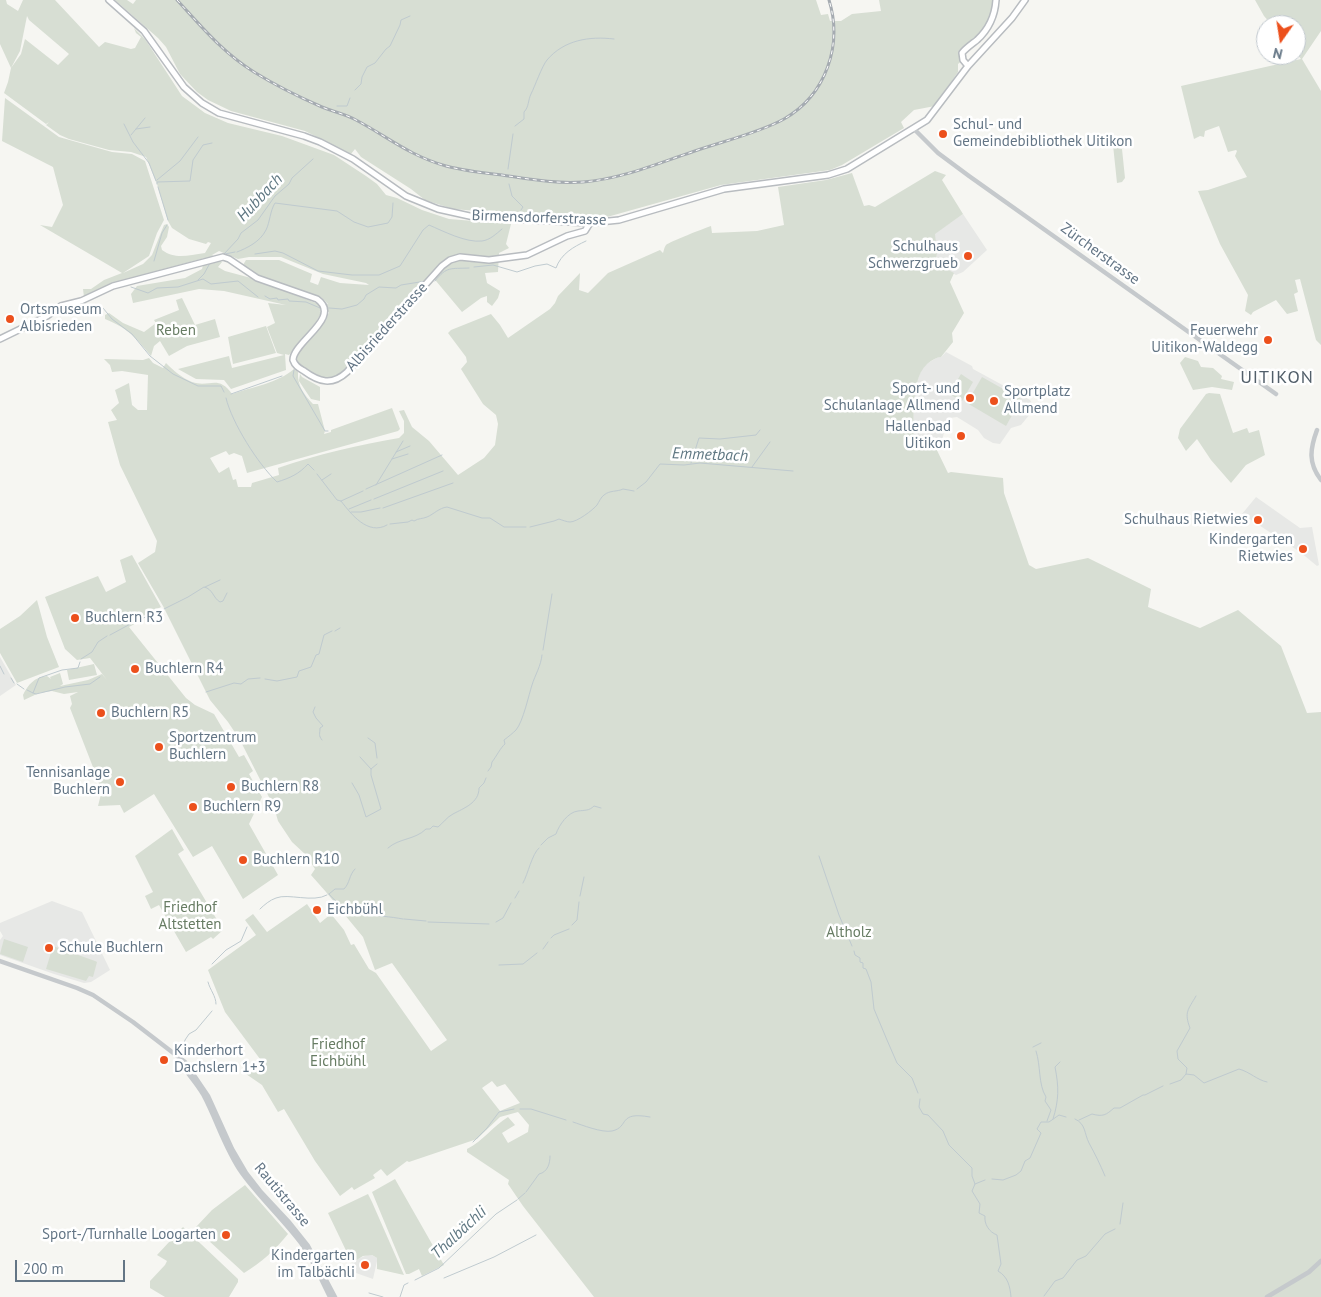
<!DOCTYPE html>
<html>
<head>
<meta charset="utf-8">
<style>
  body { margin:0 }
  #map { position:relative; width:1321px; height:1297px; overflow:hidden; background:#f6f6f2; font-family:"PT Sans",sans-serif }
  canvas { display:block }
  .north { position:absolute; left:1256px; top:15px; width:50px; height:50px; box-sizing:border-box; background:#fff; border:1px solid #c1c8ce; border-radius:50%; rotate:193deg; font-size:14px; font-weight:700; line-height:20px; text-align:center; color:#637585 }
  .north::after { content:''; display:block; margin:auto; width:18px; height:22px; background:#ec501c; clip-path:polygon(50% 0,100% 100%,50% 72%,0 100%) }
  .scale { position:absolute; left:15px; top:1260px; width:110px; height:22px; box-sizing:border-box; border:2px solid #637585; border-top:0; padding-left:6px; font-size:15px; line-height:18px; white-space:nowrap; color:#637585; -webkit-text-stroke:4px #fff; paint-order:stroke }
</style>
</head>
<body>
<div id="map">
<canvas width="1321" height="1297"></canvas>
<div class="north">N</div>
<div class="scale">200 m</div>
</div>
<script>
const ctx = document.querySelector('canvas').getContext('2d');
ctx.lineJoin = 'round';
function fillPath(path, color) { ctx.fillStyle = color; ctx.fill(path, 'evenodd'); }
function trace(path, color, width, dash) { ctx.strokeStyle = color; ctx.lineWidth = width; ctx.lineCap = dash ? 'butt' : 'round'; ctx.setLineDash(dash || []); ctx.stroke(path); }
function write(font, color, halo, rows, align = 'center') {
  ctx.font = font + ' "PT Sans",sans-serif'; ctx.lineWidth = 5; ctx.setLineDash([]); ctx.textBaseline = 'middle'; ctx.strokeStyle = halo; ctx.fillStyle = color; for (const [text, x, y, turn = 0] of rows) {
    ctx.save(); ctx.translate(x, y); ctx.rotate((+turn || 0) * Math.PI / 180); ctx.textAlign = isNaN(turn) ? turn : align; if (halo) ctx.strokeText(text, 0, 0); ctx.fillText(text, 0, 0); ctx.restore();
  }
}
fillPath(new Path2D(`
  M963,214L987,250L963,272L956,275L935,263L934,234Z
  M946,352L972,366L973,369L1030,400L1035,408L1021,425L1011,428L1000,444L993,443L984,438L978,430L957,417L950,418L945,428L942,441L932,440L914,448V397L916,383L923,366L938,357H941Z
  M1256,497L1300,528L1312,527L1319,565L1317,566L1300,552L1242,514Z
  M0,657L16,685L0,696Z
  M52,901L82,912L110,970L91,982L84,983L54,974L0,955V940L3,936L0,931V923Z
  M370,1254L377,1258V1261L373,1279L356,1273L352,1263L355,1260Z`), '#e7e8e6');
fillPath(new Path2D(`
  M0,0H6L7,4L18,11L23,0H55L99,47L105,42L131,49L135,48L141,37L136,33L134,28L145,39L182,96L205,113L228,123L282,136L334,155L366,176L377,184L386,195L397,198L422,210L449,219L511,224L506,244L509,248L499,253L498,272L485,273L487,283L500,291L498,298L492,306L487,302V296L481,298L462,312L431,275L389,319L343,373L332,379L319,378L296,362L297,355L326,320L329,312L319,311L322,312L309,333L289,355L285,354L286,370L231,389L224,380L196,379L178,369L229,356L232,368L284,355L277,353L267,327L275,323L268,303L286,305L224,291L199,289L133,303L131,294L137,286L185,278L202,269L205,258L113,283L84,297L83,289H91L104,280L122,273L40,225L52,227L63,205L53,167L2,141L5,98L59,137L112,152L132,154L145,161L164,220L157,233L149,256L123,273L143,264L152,255L164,225L167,224L169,227L167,237L161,246L162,250C176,260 188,255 205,253L211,243L208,242L206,244L189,239L172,228L168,221L157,184L146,157L131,152L109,150L69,139L60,135L46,125L49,122L46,124L4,93L8,82L11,68L0,44ZM27,16L29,20L69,54L58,65L25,39L21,54L11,68L20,51ZM219,251L238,259L249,257H281L323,274L366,283L369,285L340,283L321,277L318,285L310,282L312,274L279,260H246L243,265L256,274L322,298L328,304L316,303L251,278L225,271L218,267L222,262L212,255Z
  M115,0H127L133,4L136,0H816L821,15L828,14L830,21H841L852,14L881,11L879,0H996L988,26L964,50L963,60L958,64V72L935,106L914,110L901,122L904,128L842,165L830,170L721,185L607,217H579L505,211L502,213L453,209L425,200L411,189L361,157L355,149L351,154L305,131L231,111L208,100L197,92L180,74L166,47L158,38Z
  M1255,0H1321V31L1302,59L1321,91V345L1316,340L1300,279L1295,280L1298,292L1294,294L1298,311L1287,314L1276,300L1253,312L1251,315L1245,311L1248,295L1220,244L1198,191L1208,190L1247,177L1235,156L1237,151L1236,150L1228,152L1219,126L1205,131L1204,137L1200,136L1194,139L1181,86L1301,59L1296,52V25H1272L1264,16Z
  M1113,145L1122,149L1125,178L1122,182L1117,183Z
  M935,171L946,175L942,180L963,214L935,234L937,253L935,263L954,273L950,282L964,313L952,333L953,342L941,357C937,357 935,359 931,361C908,375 915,423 914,447L932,440L948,473L951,472L1003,478L1004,493L1029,565L1036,569L1088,558L1151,589L1148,607L1200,628L1238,610L1281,646L1307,713L1321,712V1297H594L523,1206L508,1184L509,1180L467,1152V1149C483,1141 493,1126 508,1117L515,1125L502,1133L508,1143L528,1132L529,1125L518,1112L500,1117L477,1139L409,1162L407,1161L387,1176L381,1169L373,1175L375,1178L354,1190L352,1187L340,1196L315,1161L284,1109L278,1112L262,1085L246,1074L254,1070L260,1064V1059L225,1012L208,970L256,935L245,920L253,914L267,932L307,904L320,923L331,914L344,930L351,945L354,944L369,969L376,973L431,1051L447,1040L392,963L375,970L363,937L326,892L311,875L315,869L306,855L292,842L278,821L274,807L240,740L228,722L210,700L163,606L138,563L155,552L157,541L120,465L108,422L117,420L111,410L119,403L115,390L129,383L132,405L138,410H147L148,375L122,371L112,372L110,365L104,359L143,360L149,358L153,363L163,368L166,363C174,371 182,378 192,382C210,388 218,374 232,394C252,387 278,383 294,369L298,372C297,385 304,395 313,404H318L325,431L324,434L331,432V430L392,408L400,429L398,431L247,473L242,456L234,453L229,455L226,451L210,458L219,473L229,467L233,480L236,479L238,487H251L252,483L279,475L278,468C318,454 358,445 399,438L404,433V421L399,411L404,410L412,427L429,441L458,475L484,458L495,445L498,424L496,415L483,404L461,369L467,362L466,357L448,333L451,330L491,314L500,325L508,338L550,309L555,303L558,296L580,273L579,290L588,293L608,273L660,250L663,253C664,250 664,248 666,245C669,242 705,228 711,226L712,233L757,231L784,225L778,187L826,180L852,173L864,206L869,205L875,207ZM492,1081L497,1087L505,1084L520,1103L500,1111L482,1088Z
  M182,298L195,325L215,319L220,337L187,346L169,356L160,341L154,346L151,356C135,337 128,328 105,319V315L109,313L123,323L144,332L156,323L154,320L179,310L176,300Z
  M266,326L276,353L233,364L228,337Z
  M1185,357L1198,361L1201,367L1213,368L1222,376L1221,379L1234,382L1232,390L1212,387L1193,390L1180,363Z
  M300,374L302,377L320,387V401L311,399L299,381Z
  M961,374L973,382L962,401L949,394Z
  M982,377L1021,399L1006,426L967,403Z
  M1209,393L1220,394L1233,433L1247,428L1249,433L1259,430L1265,455L1246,465L1231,483L1211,460L1197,439L1186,451L1178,438L1180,429L1206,394Z
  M132,555L161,607L143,616L142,620L129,627L186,698L195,705L214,714L239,757L244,755L253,771L249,774L262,797L249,824L278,875L243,899L212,846L193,857L154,794L124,813L120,805L98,806L101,794L98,780L70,708L72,704L70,696L78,692L64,694L52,691L39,693L24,700L23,695C28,685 34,677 47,676L51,679L50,677L60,673L63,684L60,686L88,680L102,674L107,680L90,658L77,660L65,649L45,597L98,576L106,592L126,582L120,560Z
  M37,600L47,637L59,667L17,683L0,653V629L20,616Z
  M94,664L97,675L69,680L67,670Z
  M172,829L184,850L178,854L223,930L213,939L211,937L186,952L159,905L151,909L145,896L153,892L135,856Z
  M4,939L28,947L23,962L0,954Z
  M53,946L95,961L97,962L93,977L89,976L86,981L46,969Z
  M395,1179L444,1265L422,1276L419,1269L409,1274H406L372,1192Z
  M245,1185L288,1234C276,1249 261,1263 244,1273L196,1229V1227L212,1210Z
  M368,1194L372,1202L404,1275L377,1269V1258L372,1255L363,1256L352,1263L328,1213Z
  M183,1227L238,1279V1282L229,1297H165L150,1288V1281L165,1265L167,1261L157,1255Z`), '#d7ded3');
trace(new Path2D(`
  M355,90L361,84L362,77L367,67L375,63L386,49L390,46L400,25L401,20L410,16
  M337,106H347L350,98
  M124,124L133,142L149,163L156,181
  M515,126L524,119V112C529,107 528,100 531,94C535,86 542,66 547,60C564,40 589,36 614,39
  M136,129L150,127
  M131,135L145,118
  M508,169L513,134
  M157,180L180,161L198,137
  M157,184V182L190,181L193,160L203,145L212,143
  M509,184L512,196L523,207L521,210
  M158,187L168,220
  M237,252C247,248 260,242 266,230C270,222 270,211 275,203L337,211L354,222L368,227L388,223L392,217L393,203
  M224,254L238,239L241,233L258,220L275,196L289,184L292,178L313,159
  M225,254L235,252
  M255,254L275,251L283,253L318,271L352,275H379L400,266L423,230L429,225C443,231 466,243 482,241C490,240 496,234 502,229
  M154,261L162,233L167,225
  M474,267L493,265L517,272L535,266L547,264L556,268C561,254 573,247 586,241
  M198,280L204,274L210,263
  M435,281C447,266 450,269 469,268
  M131,287L148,293L157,288L178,287L203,279L211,284L238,281L258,297
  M265,296L270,299L277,298L278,300L288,299L289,301L306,302L320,308
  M103,308L112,319L132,334L150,356L173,374L198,386H221L224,392
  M329,308L342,309L357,305L364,299L366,295L379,287L396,288L401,285L426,281
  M294,370L293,376L325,431H328
  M231,394L282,376
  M226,398C232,423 258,464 277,482C290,478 299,474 308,464L314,470
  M396,452L410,446
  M392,459L408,454
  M691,463L699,438L720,439L756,435L760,430
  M752,467L770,442
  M317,474L337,500L341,501C351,514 368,536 387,525
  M322,480L331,474
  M376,485L403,441
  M366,489L442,455
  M637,489L646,482L660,464L684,465L700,463L793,471
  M374,499L443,471
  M341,501L363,491
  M383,508L453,483
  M349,509L371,500
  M351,512H361L380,508
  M390,524L408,522L412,520L414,521C419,518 422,519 427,517C434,514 439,508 447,507L482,518H490L504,527H526
  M530,527L554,521L559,519C562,520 567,522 570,522C577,522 593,510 597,505C599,502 601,497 604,495C610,490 617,492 623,489L634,491
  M205,587L220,580
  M164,609L188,597L204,587C213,589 213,598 220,602L223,601L227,593
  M154,614L162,610
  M137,621L152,614
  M335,631L340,628
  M110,635L134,622
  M543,650L552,594
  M81,659L92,652L98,642L107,636
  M0,666L4,674
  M11,678L14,683
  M265,679L277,681L297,677L299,671L311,667L316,655L319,654L324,635L332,631
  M17,684L24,689
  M27,690L33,693L39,678L62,670L78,668L80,662
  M206,692L234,683L241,684L248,679L260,678
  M33,693L36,694L65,687L90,684L100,677
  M315,707L313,712L316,718L323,726L320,728C320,734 318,735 322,740
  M368,738L375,743L377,758
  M360,757L371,769
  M488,771L491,767L492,762C496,757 501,747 505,744L504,740C508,737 513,733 516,730C523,722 529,694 532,685C535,675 541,666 542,655
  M352,783L359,795L366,817L381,809L371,775V769L377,764
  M541,845L548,838L556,834C559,825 568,812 578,811C585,810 589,811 594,806L601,808
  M388,848C399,838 415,840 426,829H430L433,826L438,827C443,823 447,817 453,814C464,808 479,803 479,788L484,783L486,778
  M819,856L839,915L852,946
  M523,883C528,874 532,854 539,848
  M329,894C347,917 377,914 403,919
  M329,894L335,889H344C350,883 349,875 355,869
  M580,896L584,877
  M515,898L519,891
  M260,909C264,905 270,900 276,898C288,893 313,903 327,895
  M404,919L426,921
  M428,922L489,924
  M496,922L503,918L511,903
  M572,925L577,920L579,902
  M551,938L554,935L569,929
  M543,949L548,942
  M854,951L855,955L860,958V962L863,963V968L866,969L871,982L874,1009L887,1040L897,1063L912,1078L918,1093
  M212,964L226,950L241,941L247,927
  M499,965L523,964L537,953
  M208,982C210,990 216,996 216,1004
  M1033,1047L1041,1043
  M1036,1051C1041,1066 1038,1084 1046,1097L1045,1101L1051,1110L1047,1121
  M182,1052L185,1040L189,1034L196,1030L212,1011
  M1186,1074L1187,1068L1178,1059L1177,1051L1190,1028C1184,1012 1188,1010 1196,996
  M1170,1084L1181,1080L1186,1074L1194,1075L1204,1083L1239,1069C1250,1072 1257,1080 1267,1082
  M920,1099L919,1107L923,1114L928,1115L943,1131L949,1145L972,1168V1176L975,1184L972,1191L980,1204L979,1213L985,1216C984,1224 989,1232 997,1235L1001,1264L998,1271C1008,1277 1010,1286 1011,1297
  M520,1109H531L566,1120
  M1053,1119C1059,1100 1059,1087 1055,1067L1060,1062
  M1075,1119C1086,1124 1084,1133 1089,1143C1095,1154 1100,1164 1105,1176
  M1079,1120L1092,1114C1103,1117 1106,1115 1114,1108H1120L1143,1095H1145L1163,1086
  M573,1122C582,1125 602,1133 612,1131C630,1127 617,1111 650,1117
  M473,1142L487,1128L499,1112L514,1109
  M992,1179L1003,1180L1016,1175L1021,1171L1025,1161L1030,1158L1041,1133L1037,1129L1041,1122H1049L1059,1115L1066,1117
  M975,1184L985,1180
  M526,1192L539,1174C548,1172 550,1163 550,1156
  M518,1199L525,1193
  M1120,1224L1123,1203
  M444,1278L494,1257L536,1235
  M415,1280L439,1268L496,1214L517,1200
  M369,1293L383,1297
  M1044,1296L1055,1281L1063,1278L1077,1260L1086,1256L1105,1234L1115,1229
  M400,1297L404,1285L408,1283`), '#bfcacf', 1);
const major = new Path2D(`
  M109,0L144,31L184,87L202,103L219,113L304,136L320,142L353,159L406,196L438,209L474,217L590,223L619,220L724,189L828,175L847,169L927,120L968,66L1012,18L1025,0
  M968,66L963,60L962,53C966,48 972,44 977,40C989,29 995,15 996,0
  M0,339L47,316L61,306L81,301L113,286L223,257L229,259L257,278L317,299C343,317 293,342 293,360C295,366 299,368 304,371C319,382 332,386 347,372L442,266L450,260L460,257L489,260L527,255L567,236L585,231L590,223`);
trace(major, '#b8bcc0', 8);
trace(new Path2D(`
  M914,129L938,153L969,176L1276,394
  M1317,430C1310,449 1308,463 1321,480
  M0,961L77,988L93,995L133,1022L185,1062L208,1096L232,1149L246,1173L260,1191L288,1221L308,1246L335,1297
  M179,1060C186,1072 196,1082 203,1094C217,1120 225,1149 242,1173C260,1198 283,1219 301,1243C313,1260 321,1279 330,1297
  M1267,1297L1309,1272L1321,1261`), '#c5c9cc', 4.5);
trace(major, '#fff', 5);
const rail = new Path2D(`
  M177,0C201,26 223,53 254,72C275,85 299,97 322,107C334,112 345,114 356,120C388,137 410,156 446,166C465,171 484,173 502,175C529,179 556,184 583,182C621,179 656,164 692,152C720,142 759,133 784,119C826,95 843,45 829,0`);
trace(rail, '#a5abb1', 3);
trace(rail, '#fff', 1, [4]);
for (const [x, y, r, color] of [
  [943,134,5,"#ec501c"],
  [968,256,5,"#ec501c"],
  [10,319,5,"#ec501c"],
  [1268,340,5,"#ec501c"],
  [970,398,5,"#ec501c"],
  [994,401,5,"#ec501c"],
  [961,436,5,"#ec501c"],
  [1258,520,5,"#ec501c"],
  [1303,549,5,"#ec501c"],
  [75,618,5,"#ec501c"],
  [135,669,5,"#ec501c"],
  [101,713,5,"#ec501c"],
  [159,747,5,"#ec501c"],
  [120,782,5,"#ec501c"],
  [231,787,5,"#ec501c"],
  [193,807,5,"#ec501c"],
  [243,860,5,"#ec501c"],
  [317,910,5,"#ec501c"],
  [49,948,5,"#ec501c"],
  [164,1060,5,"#ec501c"],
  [226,1235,5,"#ec501c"],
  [365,1265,5,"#ec501c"]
]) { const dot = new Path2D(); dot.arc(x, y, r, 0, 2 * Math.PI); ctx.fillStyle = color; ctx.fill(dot); trace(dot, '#fff', 2); }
write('15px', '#637585', '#fff', [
  ["Schul- und",953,125],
  ["Gemeindebibliothek Uitikon",953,142],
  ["Schulhaus",958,247,"right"],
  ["Schwerzgrueb",958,264,"right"],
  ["Ortsmuseum",20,310],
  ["Albisrieden",20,327],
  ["Feuerwehr",1258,331,"right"],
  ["Uitikon-Waldegg",1258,348,"right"],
  ["Sport- und",960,389,"right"],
  ["Schulanlage Allmend",960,406,"right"],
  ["Sportplatz",1004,392],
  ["Allmend",1004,409],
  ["Hallenbad",951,427,"right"],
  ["Uitikon",951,444,"right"],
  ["Schulhaus Rietwies",1248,520,"right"],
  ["Kindergarten",1293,540,"right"],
  ["Rietwies",1293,557,"right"],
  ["Buchlern R3",85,618],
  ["Buchlern R4",145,669],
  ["Buchlern R5",111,713],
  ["Sportzentrum",169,738],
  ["Buchlern",169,755],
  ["Tennisanlage",110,773,"right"],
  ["Buchlern",110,790,"right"],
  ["Buchlern R8",241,787],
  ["Buchlern R9",203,807],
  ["Buchlern R10",253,860],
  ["Eichbühl",327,910],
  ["Schule Buchlern",59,948],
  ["Kinderhort",174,1051],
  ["Dachslern 1+3",174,1068],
  ["Sport-/Turnhalle Loogarten",216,1235,"right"],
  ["Kindergarten",355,1256,"right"],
  ["im Talbächli",355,1273,"right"]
], 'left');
write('15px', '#637585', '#fff', [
  ["Birmensdorferstrasse",539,218,2],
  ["Zürcherstrasse",1100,254,36],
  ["Albisriederstrasse",387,327,-48],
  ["Rautistrasse",282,1195,50]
]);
write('15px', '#677c63', '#fff', [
  ["Reben",176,331],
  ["Friedhof",190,908],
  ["Altstetten",190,925],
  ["Altholz",849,933],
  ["Friedhof",338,1045],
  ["Eichbühl",338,1062]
]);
write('italic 16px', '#5f7782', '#fff', [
  ["Hubbach",260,198,-47],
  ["Emmetbach",710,455,2],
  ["Thalbächli",459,1233,-43]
]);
ctx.letterSpacing = '1px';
write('18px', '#525f6a', '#fff', [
  ["UITIKON",1277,378]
]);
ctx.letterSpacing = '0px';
</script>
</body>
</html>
